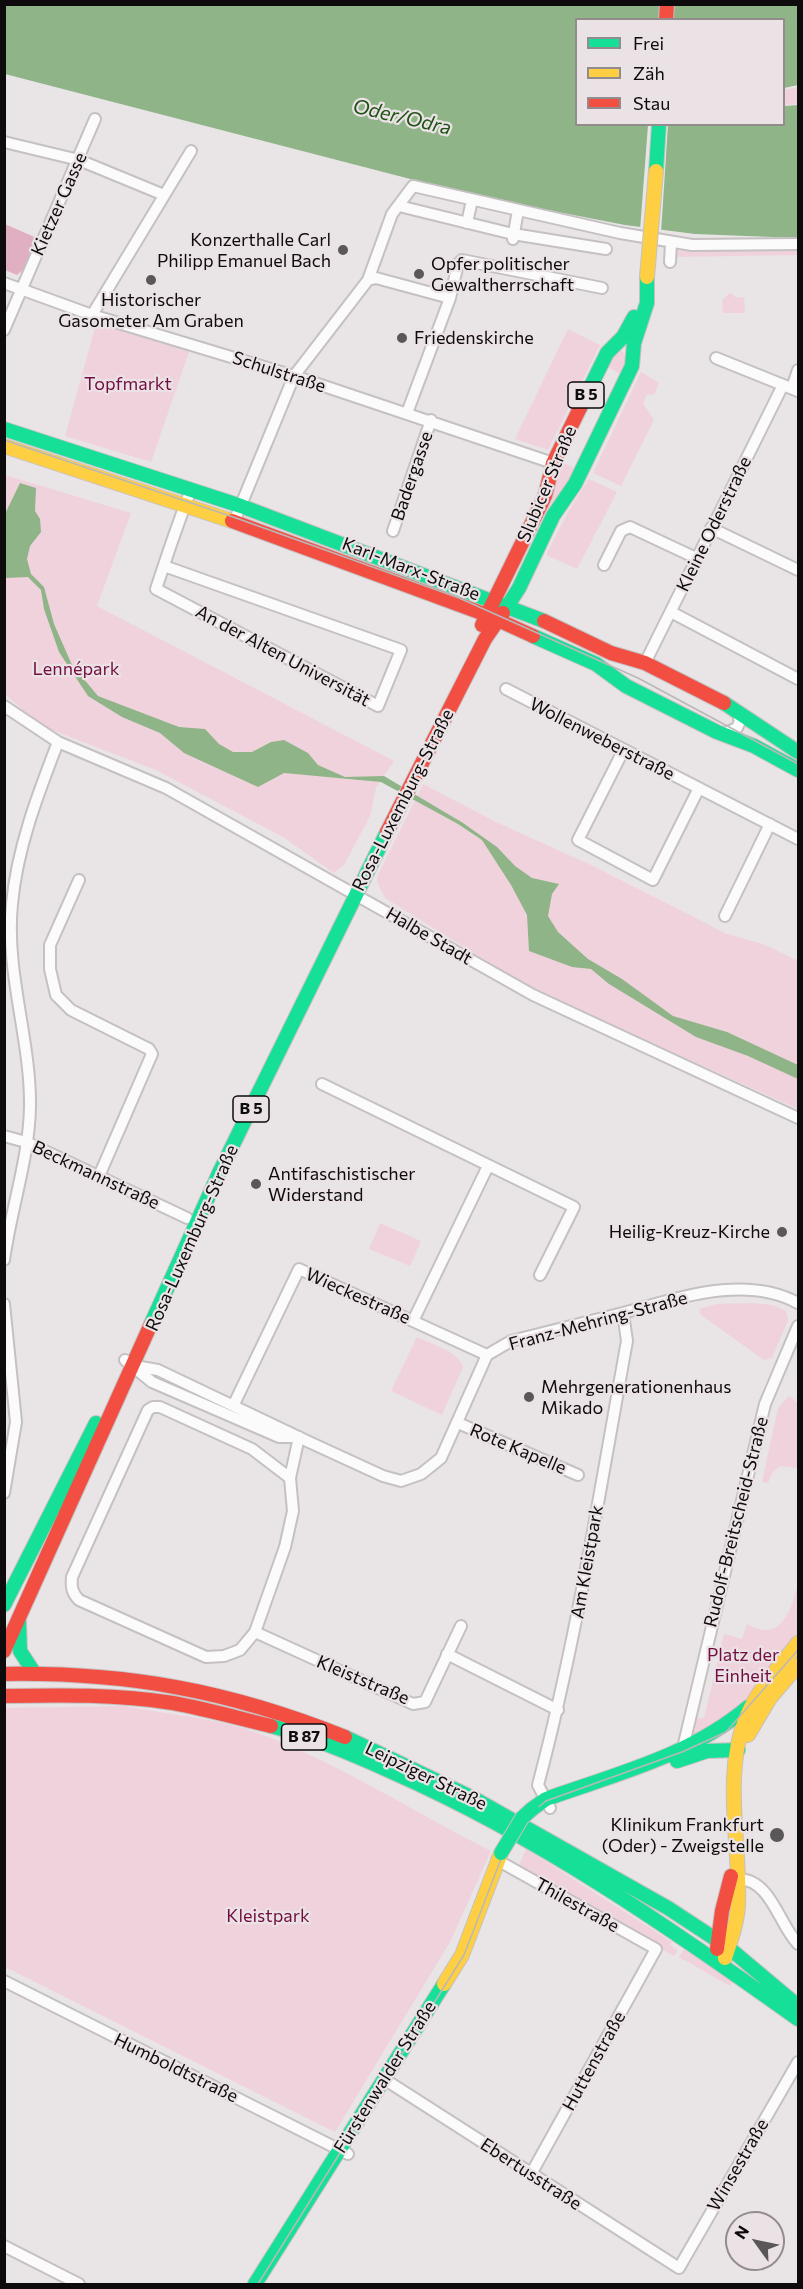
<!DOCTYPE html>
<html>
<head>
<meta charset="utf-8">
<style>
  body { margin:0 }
  #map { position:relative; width:803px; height:2289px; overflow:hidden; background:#e9e4e6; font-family:Commissioner,sans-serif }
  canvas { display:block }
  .frame { position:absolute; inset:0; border:6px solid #0d0b0c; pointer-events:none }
  .legend { position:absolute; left:575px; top:18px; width:210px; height:108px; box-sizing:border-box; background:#ebe2e5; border:2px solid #928c8e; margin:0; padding:8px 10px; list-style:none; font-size:18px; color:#0d0b0c }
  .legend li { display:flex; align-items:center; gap:12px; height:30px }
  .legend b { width:30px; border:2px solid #928c8e }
  .north { position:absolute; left:725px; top:2211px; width:60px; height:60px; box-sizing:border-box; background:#ebe2e5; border:2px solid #928c8e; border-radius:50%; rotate:303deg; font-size:16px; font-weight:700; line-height:24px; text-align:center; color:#0d0b0c }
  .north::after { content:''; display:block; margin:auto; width:21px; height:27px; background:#5a5758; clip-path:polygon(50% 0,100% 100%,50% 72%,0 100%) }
</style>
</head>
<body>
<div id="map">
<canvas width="803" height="2289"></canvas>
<div class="frame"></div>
<ul class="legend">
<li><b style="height:8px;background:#16e098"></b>Frei</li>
<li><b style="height:8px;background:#ffcf43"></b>Zäh</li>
<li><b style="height:8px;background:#f24e42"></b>Stau</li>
</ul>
<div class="north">N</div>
</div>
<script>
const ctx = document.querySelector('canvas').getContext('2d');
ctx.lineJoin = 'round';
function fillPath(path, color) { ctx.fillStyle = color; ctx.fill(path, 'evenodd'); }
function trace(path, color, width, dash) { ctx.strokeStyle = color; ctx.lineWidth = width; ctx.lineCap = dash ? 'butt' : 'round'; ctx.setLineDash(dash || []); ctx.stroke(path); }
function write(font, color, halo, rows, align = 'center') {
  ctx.font = font + ' Commissioner,sans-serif'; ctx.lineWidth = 4.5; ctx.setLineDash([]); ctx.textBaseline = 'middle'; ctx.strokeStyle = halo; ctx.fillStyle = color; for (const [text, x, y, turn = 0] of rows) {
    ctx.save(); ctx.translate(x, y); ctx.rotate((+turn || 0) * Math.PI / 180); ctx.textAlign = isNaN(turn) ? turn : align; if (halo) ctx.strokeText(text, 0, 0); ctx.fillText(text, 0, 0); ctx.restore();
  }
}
fillPath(new Path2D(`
  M798,87V104L784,105V90Z
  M798,248V255L674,257V251Z
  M730,293L737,298L744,297L745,313H723L722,300Z
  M96,324L190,349L151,462L65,436Z
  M568,329L600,345L548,450L515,439Z
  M620,350L627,355L622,375L606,366Z
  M641,372L659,383L654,395L647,394L643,403L654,420L621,486L593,473Z
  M558,460L578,470L545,515Z
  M5,475L131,513L97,606L394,761L376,788L370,816L344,865L334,873L283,837L156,770L39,725L5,694Z
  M589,479L617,492L577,569L546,555L568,512Z
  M423,784L496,822L591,865L727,934L763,944L798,961V1109L530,988L385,898L377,882L378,875Z
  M380,1223L421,1241L410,1266L369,1249Z
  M753,1303L772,1305L786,1311L788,1320L772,1358L764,1360L701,1315L699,1309L717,1304Z
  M417,1337C431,1344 458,1351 463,1367L442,1415L391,1391Z
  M789,1396L798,1403V1468L780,1466L772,1473L768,1483L762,1482L778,1408Z
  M798,1584V1638L748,1698L727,1718L688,1740L692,1718H704L724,1634L742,1639L747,1624C781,1644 791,1610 798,1584Z
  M124,1706C170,1715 220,1718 263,1735C344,1766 415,1813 491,1851L450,1942L335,2132L5,1967V1708Z
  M526,1849L672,1942L670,1945L678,1950L674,1956L518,1868Z
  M684,1949L734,1979L730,1986L679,1957Z`), '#f0d2dd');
fillPath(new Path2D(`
  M5,224L39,239L24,269L17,275L5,270Z`), '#e0b0c2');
fillPath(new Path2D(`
  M5,5H798V85L784,88V20H576V124H784V106L798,105V238L695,234L625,225L476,196L5,74Z
  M20,483L36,488L35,511L40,519L41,532L30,546L27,559L31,574L44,587L54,624L72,665L98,696L179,727L205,729L219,744L233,752H252L271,742L284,740L308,753L318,765L345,777L384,776L463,823L497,847L515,866L532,878L559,884L552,894L548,916L558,932L588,959L622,979L673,1016L727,1032L798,1065V1079L748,1056L696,1037L609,984L591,969L572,967L529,951L527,915L511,885L482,840L458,824L381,782L284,773L258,787L184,753L160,733L122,717L88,696L59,652L44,609L41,590L28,577L5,578L4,516Z`), '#8fb488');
fillPath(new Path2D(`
  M648,125H668L661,233L640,230Z`), '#e9e4e6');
const street = new Path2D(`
  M4,142L79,160L164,195
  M399,206L513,234L606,249
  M467,223L472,200
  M513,239L518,210
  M670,262L671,242
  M368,280L376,278L450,298
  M4,283L92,315L294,376L553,463
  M92,315L191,151
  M4,330L95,119
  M716,358L798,391
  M792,388L798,370
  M407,413L450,298L458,264L462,260L602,288
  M234,522L294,376L368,280L392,214L413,186L620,233L692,245L798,244
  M711,528L798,570
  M393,531L431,420
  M604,565L621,531L630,527L696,558
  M164,566L401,650L378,706L156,589C167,556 178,522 191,490
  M671,612L798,679
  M645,663L783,385
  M506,689L798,839
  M4,706L58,742L166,788L533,995L798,1118
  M723,734L737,728L740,721L737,711
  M623,751L578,840L653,880L699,788
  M79,880L50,945V969L56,995L71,1010L149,1049L152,1054L99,1176
  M725,916L770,824
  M322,1084L574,1207L540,1275
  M4,1136L26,1142L187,1218
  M4,1260C11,1209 29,1158 30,1107C31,1040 5,972 12,904C17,848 38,794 58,742
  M4,1304L16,1422L4,1493
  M413,1321L488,1166
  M125,1360L152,1382L279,1437H299
  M135,1366L158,1370L309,1442L383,1476L401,1481L421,1474L441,1458L487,1355L511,1341C547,1332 583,1323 619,1314C674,1300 743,1273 798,1303
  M234,1404L299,1269L487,1355
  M458,1423L578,1475
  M290,1478L252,1449L160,1407H153L148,1410L72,1577C71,1587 72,1593 79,1600L206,1657L224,1656L240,1650L255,1632L285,1547L293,1511L290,1478L299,1437
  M255,1632L413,1704L425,1702L461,1626
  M447,1654L558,1710
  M682,1752L765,1404L798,1326
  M550,1808L538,1785C577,1638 600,1489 627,1341L623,1313
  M497,1860L656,1949L531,2174
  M738,1879C771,1879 779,1925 798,1944
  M4,1981L348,2154
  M384,2079L679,2268L798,2062
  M4,2246L79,2284`);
const fast = new Path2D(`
  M656,171L659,124
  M580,408L607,353L623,337L634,317
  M4,429L241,506L544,621
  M503,613L519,588L553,516L575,484L632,366L634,343L647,303V277
  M533,636L596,664L626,686L717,732L754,746L798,770
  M724,703L798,752
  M151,1324L220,1171L387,832
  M4,1605L96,1423
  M19,1622L20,1651L35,1674
  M271,1726C313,1737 355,1755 394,1773C539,1837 669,1927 798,2019
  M345,1737L475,1799L668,1908L729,1948L798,2006
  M677,1761L707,1751L738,1750
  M532,1809L546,1799C616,1774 690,1756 748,1707
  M255,2284L444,1984`);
const slow = new Path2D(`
  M4,446L232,521
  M748,1735L770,1698L798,1665
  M725,1958C731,1940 737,1923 738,1905C741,1845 722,1775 746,1718C757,1690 779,1667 798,1643
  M444,1984L462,1955L501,1853`);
const jam = new Path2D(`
  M666,20L667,4
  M232,521L487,615L533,636
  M544,621L611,653L645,663L724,703
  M482,625L545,496L553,463L580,408
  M387,832L485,639L503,613
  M4,1651L151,1324
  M4,1674C128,1672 230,1691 345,1737
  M4,1696C60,1695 117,1694 173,1703C206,1709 238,1718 271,1726
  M717,1949L722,1911L731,1876`);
trace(street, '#c5c1c3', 14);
trace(fast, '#c5c1c3', 16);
trace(slow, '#c5c1c3', 16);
trace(jam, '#c5c1c3', 16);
trace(street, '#fcfbfb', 10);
trace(fast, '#16e098', 14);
trace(slow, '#ffcf43', 14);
trace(jam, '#f24e42', 14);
trace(new Path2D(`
  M4,440L236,518L459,598L638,678L798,764
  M258,2284L464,1955L503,1854L524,1819L546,1801L682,1752L726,1732L798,1650`), '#b9b8b9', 1.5);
const fastBridge = new Path2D(`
  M501,1853L522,1818L532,1809`);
const slowBridge = new Path2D(`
  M647,277L656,171`);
trace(fastBridge, '#c5c1c3', 16, []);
trace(slowBridge, '#c5c1c3', 16, []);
trace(fastBridge, '#16e098', 14);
trace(slowBridge, '#ffcf43', 14);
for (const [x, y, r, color] of [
  [343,250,6,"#5a5758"],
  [419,274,6,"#5a5758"],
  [151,280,6,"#5a5758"],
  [402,338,6,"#5a5758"],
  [256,1184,6,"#5a5758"],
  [782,1232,6,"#5a5758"],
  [529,1397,6,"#5a5758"],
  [777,1835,8,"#5a5758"]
]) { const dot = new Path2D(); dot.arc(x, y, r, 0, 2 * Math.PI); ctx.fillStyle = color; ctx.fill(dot); trace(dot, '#ebe2e5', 2); }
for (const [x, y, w] of [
  [586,395,36],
  [251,1109,36],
  [304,1737,45]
]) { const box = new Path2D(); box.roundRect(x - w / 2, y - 13, w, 26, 4.5); ctx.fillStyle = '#ebe2e5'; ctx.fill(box); trace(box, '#0d0b0c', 1.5); }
write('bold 16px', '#0d0b0c', null, [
  ["B 5",586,395],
  ["B 5",251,1109],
  ["B 87",304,1737]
]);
write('18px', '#0d0b0c', '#ebe2e5', [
  ["Kietzer Gasse",59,204,-66],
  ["Schulstraße",279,372,18],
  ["Badergasse",412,476,-71],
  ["Slubicer Straße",547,484,-67],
  ["Kleine Oderstraße",714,524,-64],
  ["Karl-Marx-Straße",411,569,21],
  ["An der Alten Universität",283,656,28],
  ["Wollenweberstraße",602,739,27],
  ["Rosa-Luxemburg-Straße",403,800,-63],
  ["Halbe Stadt",429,936,30],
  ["Beckmannstraße",96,1175,25],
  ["Rosa-Luxemburg-Straße",192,1238,-66],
  ["Wieckestraße",358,1296,24],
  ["Franz-Mehring-Straße",598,1321,-15],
  ["Rote Kapelle",518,1449,23],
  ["Rudolf-Breitscheid-Straße",736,1522,-76],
  ["Am Kleistpark",587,1562,-80],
  ["Kleiststraße",363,1680,23],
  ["Leipziger Straße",426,1776,26],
  ["Thilestraße",577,1905,29],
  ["Huttenstraße",594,2061,-61],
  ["Humboldtstraße",176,2068,26],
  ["Fürstenwalder Straße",385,2077,-58],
  ["Winsestraße",738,2165,-60],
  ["Ebertusstraße",531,2174,33]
]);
write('18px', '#0d0b0c', '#ebe2e5', [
  ["Konzerthalle Carl",331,240,"right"],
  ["Philipp Emanuel Bach",331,261,"right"],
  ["Opfer politischer",431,264],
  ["Gewaltherrschaft",431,285],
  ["Historischer",151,300,"center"],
  ["Gasometer Am Graben",151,321,"center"],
  ["Friedenskirche",414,338],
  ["Antifaschistischer",268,1174],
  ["Widerstand",268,1195],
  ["Heilig-Kreuz-Kirche",770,1232,"right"],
  ["Mehrgenerationenhaus",541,1387],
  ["Mikado",541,1408],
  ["Klinikum Frankfurt",764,1825,"right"],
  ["(Oder) - Zweigstelle",764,1846,"right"]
], 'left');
write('18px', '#710d40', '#ebe2e5', [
  ["Topfmarkt",128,384],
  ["Lennépark",76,669],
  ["Platz der",743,1655],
  ["Einheit",743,1676],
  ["Kleistpark",268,1916]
]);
write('italic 20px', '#1d5314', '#ebe2e5', [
  ["Oder/Odra",402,117,13]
]);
</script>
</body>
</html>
